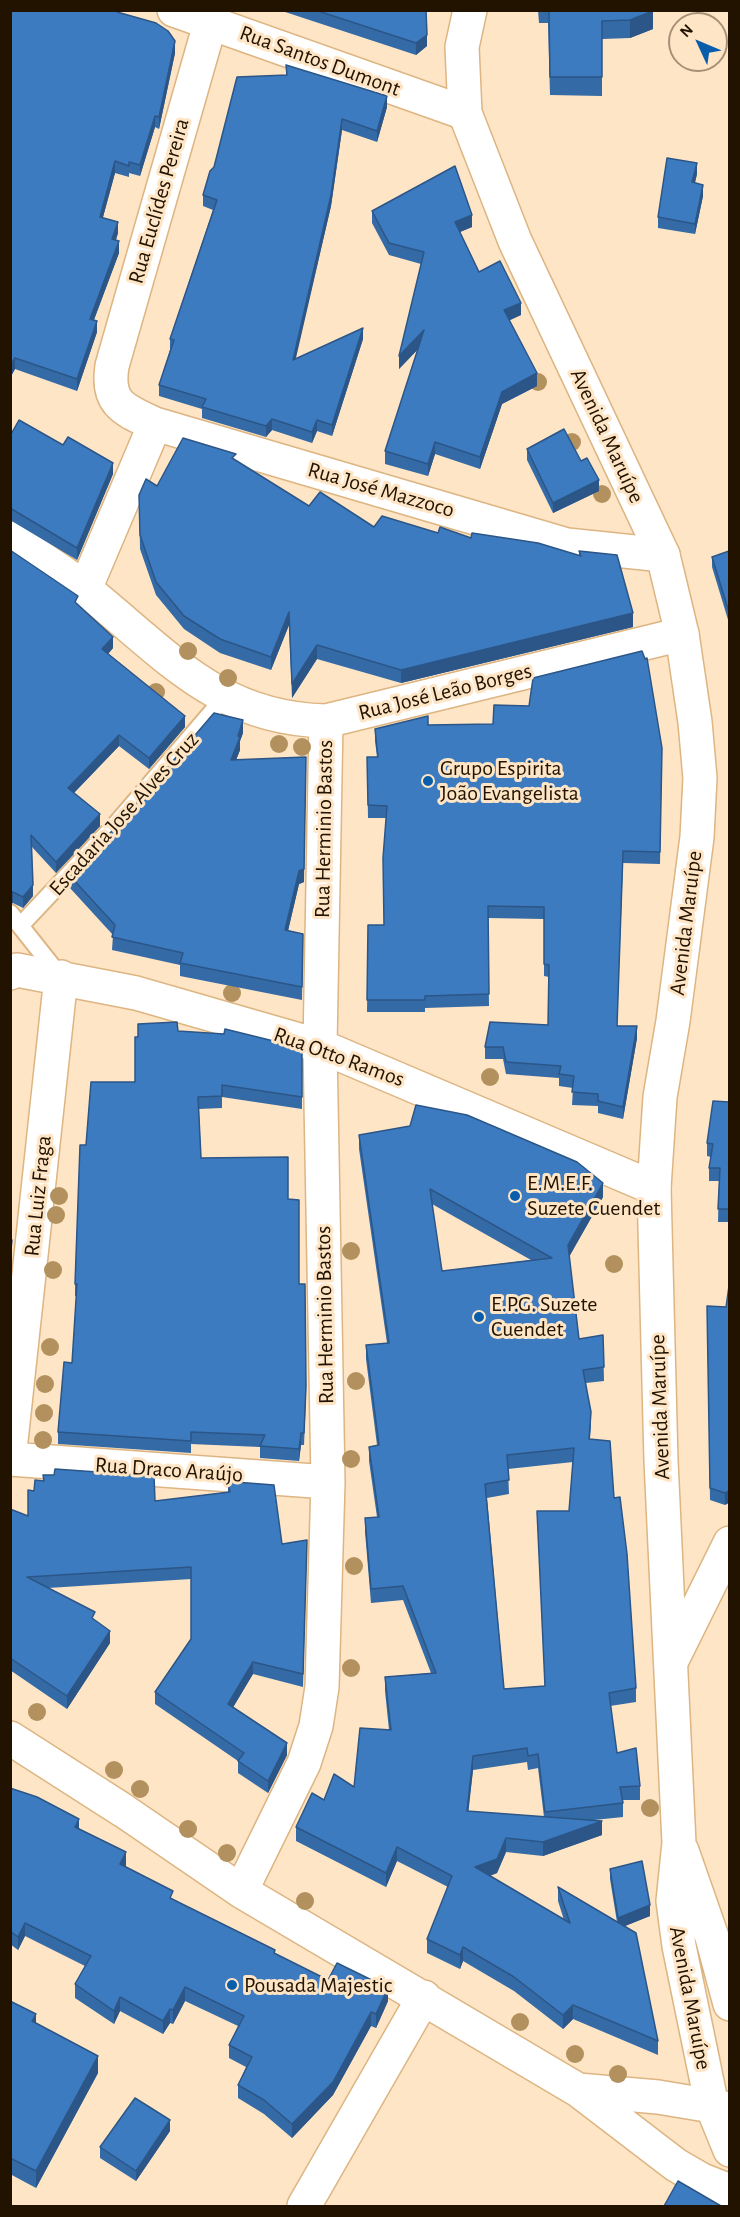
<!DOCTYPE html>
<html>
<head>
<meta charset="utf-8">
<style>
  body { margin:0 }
  #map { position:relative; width:740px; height:2217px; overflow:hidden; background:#fee5c6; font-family:"Alegreya Sans",sans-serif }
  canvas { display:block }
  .frame { position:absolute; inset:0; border:12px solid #221301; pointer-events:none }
  .north { position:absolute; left:668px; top:12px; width:60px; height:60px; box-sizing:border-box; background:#fee5c6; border:2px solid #a69177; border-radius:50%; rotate:314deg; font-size:16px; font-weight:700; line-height:24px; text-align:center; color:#221301 }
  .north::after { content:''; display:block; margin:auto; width:21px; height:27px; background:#095eac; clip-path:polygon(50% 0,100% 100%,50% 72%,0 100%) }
</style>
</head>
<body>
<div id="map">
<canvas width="740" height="2217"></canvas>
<div class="frame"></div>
<div class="north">N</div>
</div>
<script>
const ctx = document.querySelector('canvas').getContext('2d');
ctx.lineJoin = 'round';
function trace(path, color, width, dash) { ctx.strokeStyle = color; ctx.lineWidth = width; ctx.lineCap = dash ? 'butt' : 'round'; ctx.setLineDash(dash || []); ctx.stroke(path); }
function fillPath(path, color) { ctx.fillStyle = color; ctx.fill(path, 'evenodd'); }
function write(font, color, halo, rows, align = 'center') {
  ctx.font = font + ' "Alegreya Sans",sans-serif'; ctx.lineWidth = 6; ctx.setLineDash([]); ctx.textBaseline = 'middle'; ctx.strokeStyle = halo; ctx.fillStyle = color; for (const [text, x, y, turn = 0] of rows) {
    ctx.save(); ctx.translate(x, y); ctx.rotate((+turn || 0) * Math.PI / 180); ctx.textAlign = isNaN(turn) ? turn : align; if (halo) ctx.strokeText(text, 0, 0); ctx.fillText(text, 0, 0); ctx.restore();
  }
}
const lane = new Path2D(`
  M10,913L60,976
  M20,926L116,824L224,698`);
const street = new Path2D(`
  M174,10L465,113
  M214,10L112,366C106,404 124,410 155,424L567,545L663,555
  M10,538C36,555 63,571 86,590C165,653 217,719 326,721L682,634
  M85,589L155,424
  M10,973L17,970L136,993L320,1046L654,1188
  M10,1450L61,977
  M10,1459L328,1482
  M671,1662L730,1543
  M10,1738L124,1811L241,1891L578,2090L676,2165L702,2180L730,2191
  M241,1891L304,1763L316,1726L322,1687L328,1482L320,1046L326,721
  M578,2090L658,2097L730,2109
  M304,2206L424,1997`);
const secondary = new Path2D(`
  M470,10L462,47L465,113L515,241L663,555L682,634L695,722L700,778L697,837L673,1021L660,1097L654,1188L661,1461L679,1843L673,1901L679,1946L712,2106L730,2150
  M682,1851L712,1937L730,2004`);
trace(lane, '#ddb582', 20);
trace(street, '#ddb582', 36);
trace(secondary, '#ddb582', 36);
trace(lane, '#fff', 16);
trace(street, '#fff', 33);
trace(secondary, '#fff', 33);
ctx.fillStyle = '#b3915e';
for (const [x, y] of [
  [538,382],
  [572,442],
  [602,494],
  [188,651],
  [228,678],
  [156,692],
  [279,744],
  [302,747],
  [232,993],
  [490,1077],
  [59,1196],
  [56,1215],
  [351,1251],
  [614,1264],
  [53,1270],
  [50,1347],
  [356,1381],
  [45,1384],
  [44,1413],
  [43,1440],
  [351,1459],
  [354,1566],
  [351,1668],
  [37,1712],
  [114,1770],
  [140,1789],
  [650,1808],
  [188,1829],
  [227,1853],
  [305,1901],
  [520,2022],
  [575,2054],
  [618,2074]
]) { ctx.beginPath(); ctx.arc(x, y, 9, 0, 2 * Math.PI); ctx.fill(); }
fillPath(new Path2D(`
  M10,10H120V13L175,53L159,129L155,127L140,176L129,173V177L115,173L103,217L118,233L116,240L119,253L94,320L97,332L77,391L15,369L10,378Z
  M279,10H426L427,46L416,55Z
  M538,10H653V29L630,38L602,39V96L550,95L548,23H539Z
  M286,65L387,107L377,142L342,130L331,206L295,359L363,339L332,436L317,431L312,443L272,430L266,437L202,418V409L159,396V385L170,350V339L213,210L203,206V195L214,167L286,75Z
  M697,174L695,183L703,196L695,234L658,228V217Z
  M372,211L472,227L460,232L479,272L521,315L509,320L537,386L502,404L480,469L435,454L428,476L385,464V451L418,349L399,369L421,264L389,255L372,223Z
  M10,436L113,474L77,560L10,520Z
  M527,449L581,461L599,491L553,513L527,460Z
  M236,461L309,506L374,527L438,533L579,555V551L633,627L401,683L317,659L292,698L289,625L271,670L220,653L184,629L156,595L140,549L139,495Z
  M729,551V623L712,567V557Z
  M78,605L113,648L108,654L185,727L149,769L119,746L74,793L100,826L56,873L32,847L33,896L23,908L13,903L10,904Z
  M428,725L662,748L660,864L623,863L617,1026L637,1038L623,1119L598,1113V1106L572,1105L573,1088L559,1086V1078L506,1074L503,1059H485V1047L548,1025L549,977L544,976V919L488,918L489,1006L425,1008V1012H367L368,925H384L386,818H368L367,757H377L375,741V729Z
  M243,733L240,741V750L236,760L304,882L299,884L288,931L303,934L302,1000L180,976V965L112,950L113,935L70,888V876Z
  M178,1031L302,1097V1109L222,1097V1108L199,1109L201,1158L288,1199L299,1284L306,1398L304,1445H301L299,1461L260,1458V1447L191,1444V1453L58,1444V1432L72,1363L77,1296H75V1284L86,1145L135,1082Z
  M729,1102V1222H718L719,1181H709V1168L711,1157L707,1156V1143Z
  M359,1135L603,1197L569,1256L579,1339L603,1335L604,1381L586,1383L591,1426L590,1439L614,1498L636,1688V1702L610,1706L617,1753L640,1786V1800H623V1817L594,1820L602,1835L543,1856L506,1852L497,1873L490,1876L564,1920L558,1901V1887L617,1922L610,1879V1869L650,1916L624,1926L658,2041V2055L573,2019L563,2029L514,1991L463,1961L460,1969L427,1953V1939L448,1887L397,1861L386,1887L296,1841V1827L324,1800L354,1787L389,1730L385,1691V1677L431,1673L403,1600L371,1603L365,1532V1518L377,1517L369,1461V1447L377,1445L366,1359V1345L387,1343L359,1149ZM432,1204L531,1260L442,1271ZM573,1462L569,1511H537L545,1686L504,1689L487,1498L509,1494L508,1469ZM527,1762L528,1770L538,1768L544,1817L468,1811L473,1770Z
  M707,1306L726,1307L725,1505L710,1500Z
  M43,1475L155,1501L228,1492V1483L282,1544L307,1540L303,1687L253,1674L233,1707L287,1755L268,1793L238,1773V1761L155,1704V1692L191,1639V1579L48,1588L95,1620L110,1643L67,1709L10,1670V1509L28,1516L34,1491L43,1481Z
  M10,1788L79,1828L126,1865L125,1867L173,1899L275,1954L328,1980L388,2001L376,2028L371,2026L333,2095L292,2138L264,2114L238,2098V2085L246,2067L229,2058V2045L238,2026L185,2001L173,2024L170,2023L163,2034L120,2011L114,2024L75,1998V1984L85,1966L25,1936L18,1950L10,1944Z
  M10,2001L36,2023L98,2073L36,2188L10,2174Z
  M170,2131L136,2181L100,2158V2147Z`), '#346aa6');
fillPath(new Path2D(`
  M653,11V29L630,38V20Z
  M427,35V46L416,55V43Z
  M175,41V53L159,129V117Z
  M387,96V107L377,142V131Z
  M155,116V127L140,176V165Z
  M342,119V130L331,206L293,371V360Z
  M115,161V173L100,228V217Z
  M697,163V174L692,193V182Z
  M703,185V196L695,234V224Z
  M472,215V227L455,234V222Z
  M118,222V233L112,250V239Z
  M119,241V253L90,330V319Z
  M521,303V315L504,323V310Z
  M97,321V332L77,391V379Z
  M363,328V339L332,436V425Z
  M424,330V343L399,369V356Z
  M15,358V369L10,378V366Z
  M537,373V386L502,404L480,469V457L502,392Z
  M272,419V430L266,437V426Z
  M317,420V431L312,443V432Z
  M435,442V454L428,476V464Z
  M113,463V474L77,560V548Z
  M599,480V491L553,513V503Z
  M289,612V625L271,670V657Z
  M633,613V627L401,683V670Z
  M113,637V648L102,661V649Z
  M317,645V659L292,698V684Z
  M185,716V727L149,769V758Z
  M243,720V733L240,741V750L231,773V760Z
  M119,735V746L68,799V788Z
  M306,757L304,882L299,884L285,943V930Z
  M100,814V826L56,873V862Z
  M33,885V896L23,908V897Z
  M10,892H13V903L10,904Z
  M637,1026V1038L623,1119V1107Z
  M603,1183V1197L568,1259V1245Z
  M12,1240V1252L10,1270V1258Z
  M301,1433V1445L299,1461V1449Z
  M729,1491V1503L725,1505V1493Z
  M110,1631V1643L67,1709V1696Z
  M253,1662V1674L228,1716V1704Z
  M287,1743V1755L268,1793V1781Z
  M473,1756V1770L467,1825V1811Z
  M79,1819V1833L75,1827Z
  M602,1821V1835L543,1856V1842Z
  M506,1838V1852L497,1873L475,1881V1867Z
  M397,1847V1861L386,1887V1873Z
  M126,1852V1865L120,1877V1864Z
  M650,1905V1916L618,1929V1918Z
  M25,1923V1936L18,1950V1937Z
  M463,1947V1961L460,1969V1955Z
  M185,1987V2001L173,2024V2010Z
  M388,1988V2001L376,2028V2014Z
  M120,1997V2011L114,2024V2011Z
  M573,2005V2019L563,2029V2015Z
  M170,2009V2023L163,2034V2021Z
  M371,2012V2026L333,2095L292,2138V2124Z
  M36,2014V2031L32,2021Z
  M98,2056V2073L36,2188V2171Z
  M170,2120V2131L136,2181V2171Z`), '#2b5687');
const building = new Path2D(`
  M10,10H118L117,12L156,23L168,31L175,41L159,117L155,116L140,165L129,162V166L115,161L100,217L118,222L112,239L119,241L90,319L97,321L77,379L15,358L10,366V20L11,18H10Z
  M315,10H426L427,35L416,43Z
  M549,10H653V11L630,20L602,21V77H550Z
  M286,65L387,96L377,131L342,119L331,195L293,360L363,328L332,425L317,420L312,432L272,419L266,426L202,407L206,399L159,385L174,340L170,339L217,200L203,195L210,171L214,167L237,77L287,75Z
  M667,158L697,163L692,182L703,185L695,224L658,217Z
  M455,166L472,215L455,222L479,272L500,261L521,303L504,310L537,373L502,392L480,457L435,442L428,464L385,451L424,330L399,356L424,252L389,243L372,211Z
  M19,420L63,445L68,437L113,463L77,548L10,508V436Z
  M564,429L581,461L587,458L599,480L553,503L527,449Z
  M183,438L236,454L232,458L309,506L320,492L374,527L382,516L438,533L440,527L471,538L472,533L538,543L581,556L579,551L617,555L633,613L401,670L317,645L292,684L289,612L271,657L220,639L184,616L156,582L140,535L139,495L146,479L157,486Z
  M10,550L78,596L75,602L113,637L102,649L185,716L149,758L119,735L68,788L100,814L56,862L31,835L33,885L23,897L13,892H10Z
  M729,551V612L712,557Z
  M642,651L645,659L647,658L662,748L660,852L623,851L617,1026H637L623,1107L598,1101V1094L572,1092L574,1076L559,1074L561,1066L506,1062L503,1047H485L490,1022L548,1025L549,965L544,964V907L488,906L489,994L425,996V1000H367L368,925H384L383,858L387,806L368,805L367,757H378L375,729L428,716V725L493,724L494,705L529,706L533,678Z
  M214,713L243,720L238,736L240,737L231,760L306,757L304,869L299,871L285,930L303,934L302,987L180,963L183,953L112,937L115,925L70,876L124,818Z
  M177,1022L178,1031L224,1034L225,1029L302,1048V1097L222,1085V1096L198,1097L201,1158L288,1157V1199L299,1200V1284H305L306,1386L304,1433H301L299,1449L260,1446L265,1435L191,1432V1441L58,1432L64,1362L72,1363L77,1284H75L80,1145H86L91,1082H135V1037H138V1024Z
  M713,1101L729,1102V1209H718L720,1168H709L713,1144L707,1143Z
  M416,1105L467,1115L577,1162L603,1183L568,1245L579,1339L603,1335L604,1367L583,1370L591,1412L589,1439L610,1441L614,1498L620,1497L627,1554L636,1688L609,1693L617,1753L636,1748L640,1786L620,1787L623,1803L545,1812L538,1754L528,1756L527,1748L473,1756L467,1811L602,1821L543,1842L506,1838L497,1859L475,1867L570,1923L558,1887L636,1933L658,2041L573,2005L563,2015L514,1977L463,1947L460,1955L427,1939L452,1876L397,1847L386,1873L296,1827L312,1793L324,1800L334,1774L354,1787L360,1728L391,1730L385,1677L436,1673L403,1586L371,1589L365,1518L379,1517L369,1447L379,1445L366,1345L389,1343L359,1135L410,1126ZM430,1189L552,1258L442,1271ZM574,1448L569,1511H537L545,1686L504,1689L485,1484L509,1480L507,1455Z
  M10,1240H12L10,1258Z
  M729,1286V1491L725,1493L710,1488L707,1306L726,1307Z
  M55,1469L154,1476L155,1501L230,1492L228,1483L235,1482L274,1485L282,1544L307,1540L303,1674L253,1662L228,1704L287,1743L268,1781L238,1761L244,1753L155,1692L191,1639V1567L27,1577L95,1612L92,1618L110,1631L67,1696L10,1658V1509L28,1516V1490L34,1491L35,1480L44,1481L43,1475H54Z
  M10,1788L37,1797L79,1819L75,1827L126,1852L120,1864L173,1891L170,1898L275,1950L274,1953L328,1980L337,1963L388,1988L376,2014L371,2012L333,2082L292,2124L264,2100L238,2085L252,2057L229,2045L244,2016L185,1987L173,2010L170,2009L163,2021L120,1997L114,2011L75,1984L91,1956L25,1923L18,1937L10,1931Z
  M642,1861L650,1905L618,1918L610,1869Z
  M10,2001L36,2014L32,2021L98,2056L36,2171L10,2158Z
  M135,2098L170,2120L136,2171L100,2147Z
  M678,2181L721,2206H664Z`);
fillPath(building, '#3d7bc1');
trace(building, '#2b5687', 1.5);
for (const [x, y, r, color] of [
  [428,781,6,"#095eac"],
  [515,1196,6,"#095eac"],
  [479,1317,6,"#095eac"],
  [232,1985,6,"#095eac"]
]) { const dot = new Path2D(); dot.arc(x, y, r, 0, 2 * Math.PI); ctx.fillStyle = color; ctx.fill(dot); trace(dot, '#fee5c6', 2); }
write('22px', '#221301', '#fee5c6', [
  ["Rua Santos Dumont",320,61,20],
  ["Rua Euclídes Pereira",159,201,-74],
  ["Avenida Maruípe",607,436,65],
  ["Rua José Mazzoco",381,490,16],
  ["Rua José Leão Borges",445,692,-14],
  ["Escadaria Jose Alves Cruz",124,814,-48],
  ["Rua Herminio Bastos",324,829,-89],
  ["Avenida Maruípe",686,923,-83],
  ["Rua Otto Ramos",339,1057,20],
  ["Rua Luiz Fraga",38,1196,-84],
  ["Rua Herminio Bastos",325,1315,-91],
  ["Avenida Maruípe",660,1407,-92],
  ["Rua Draco Araújo",169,1470,4],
  ["Avenida Maruípe",690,1998,79]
]);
write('22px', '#221301', '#fee5c6', [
  ["Grupo Espirita",440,768],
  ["João Evangelista",440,793],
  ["E.M.E.F.",527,1183],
  ["Suzete Cuendet",527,1208],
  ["E.P.G. Suzete",491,1304],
  ["Cuendet",491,1329],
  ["Pousada Majestic",244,1985]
], 'left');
</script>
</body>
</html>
